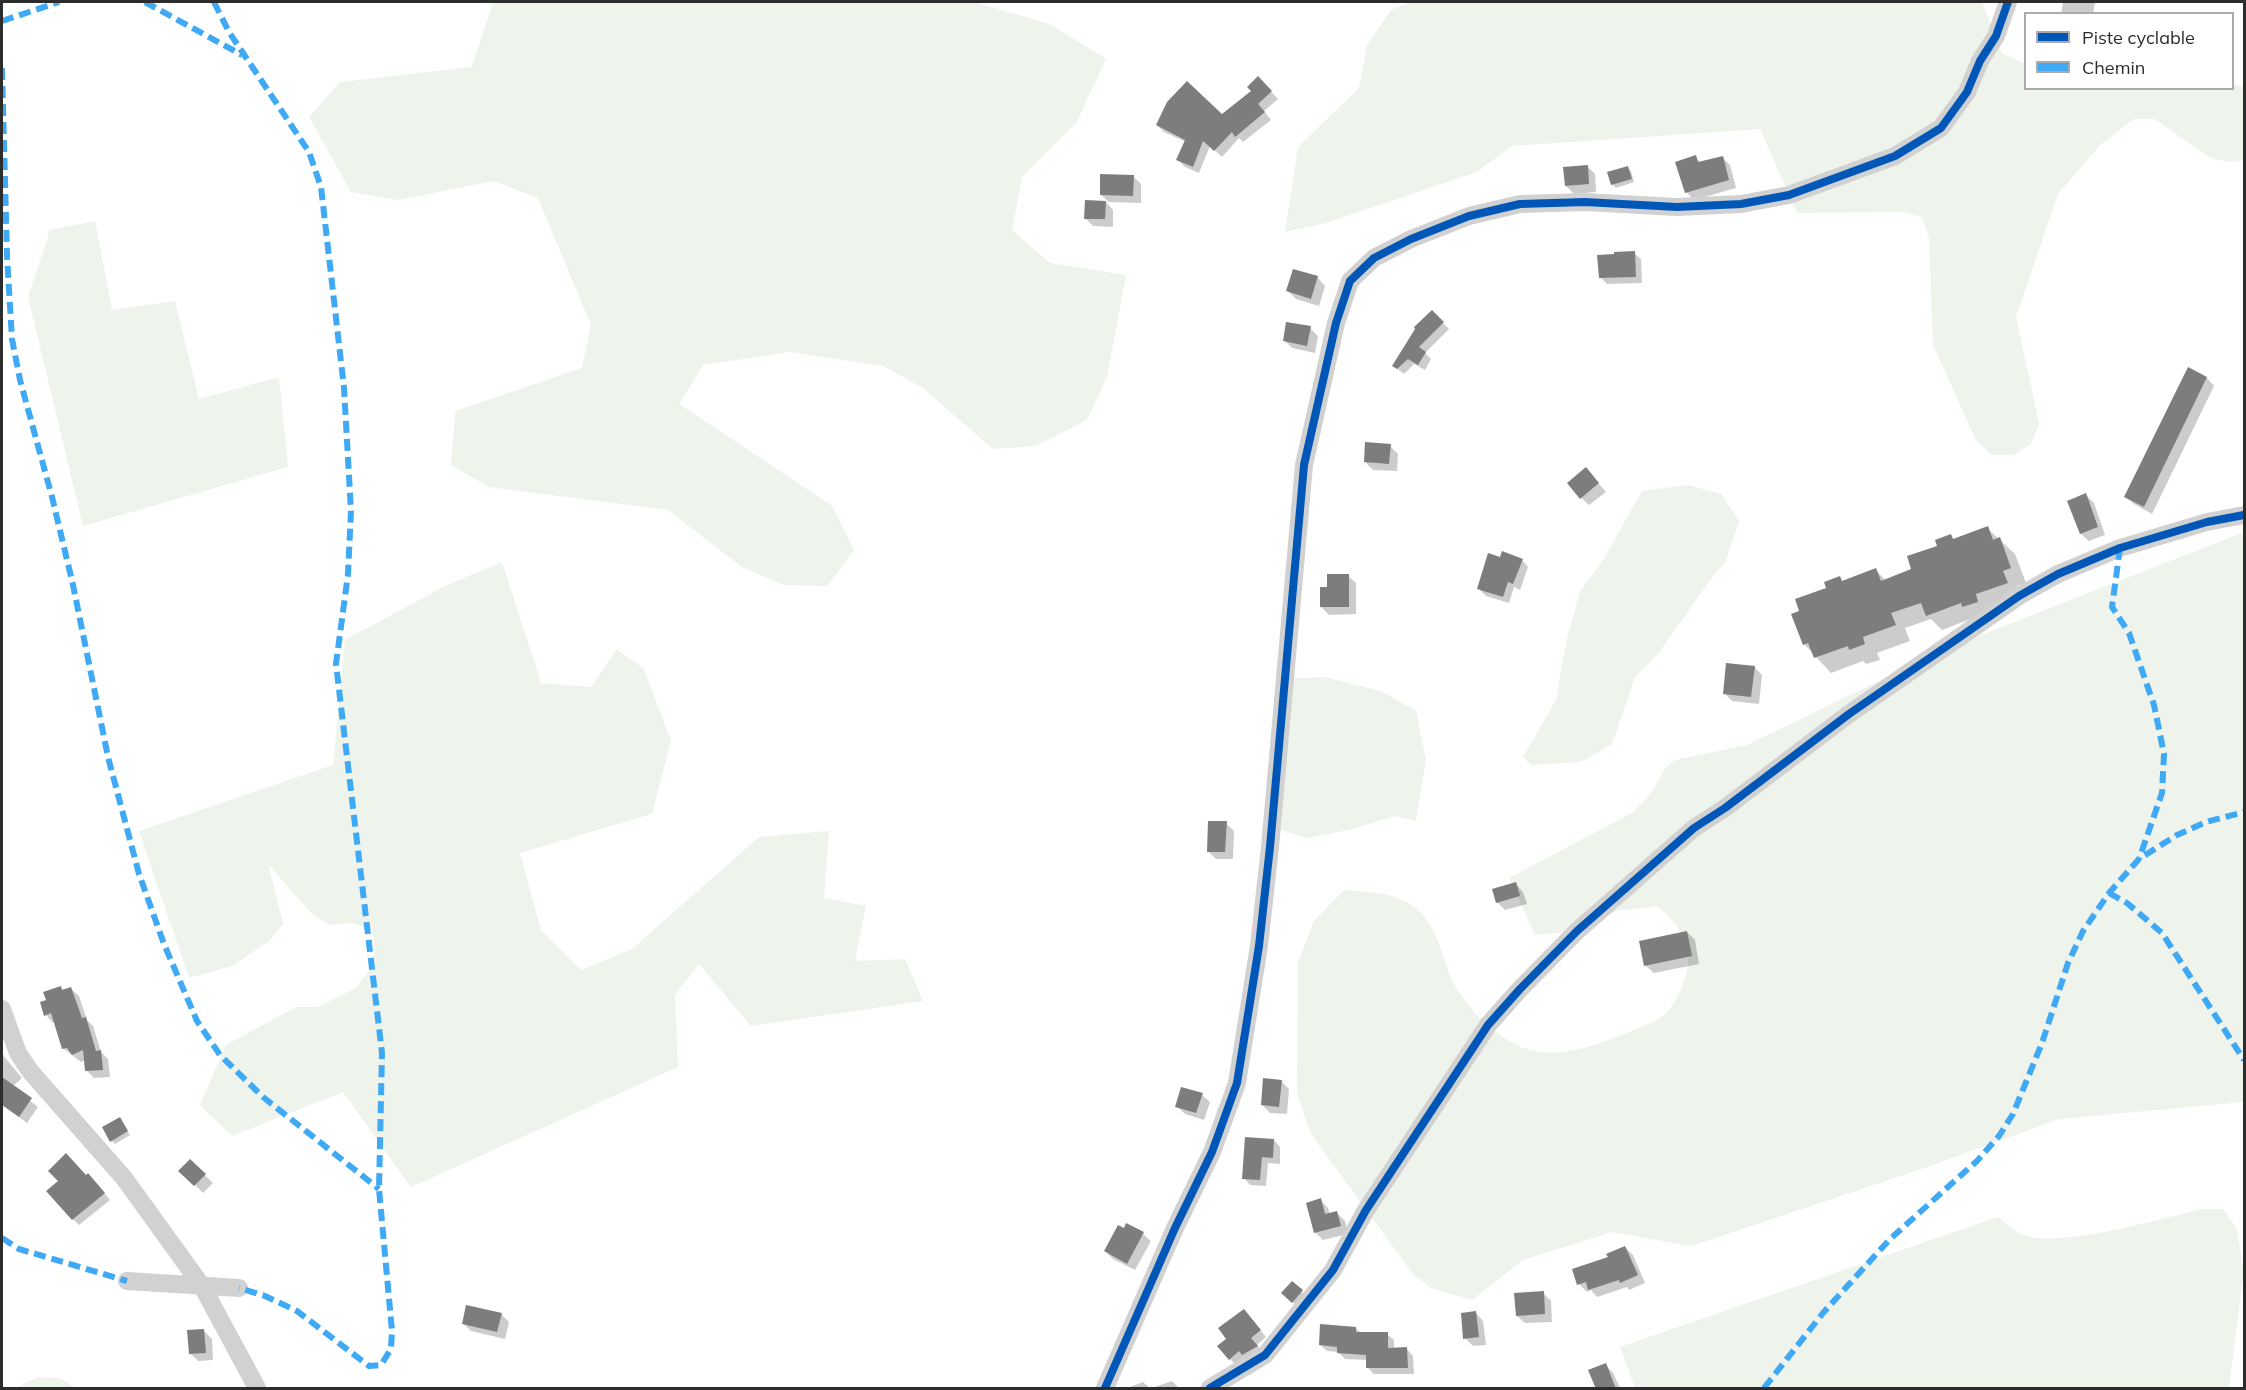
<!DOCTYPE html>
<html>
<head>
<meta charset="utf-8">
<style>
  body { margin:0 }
  #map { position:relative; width:2246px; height:1390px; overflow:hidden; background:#fff; font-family:Mulish,sans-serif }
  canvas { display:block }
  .frame { position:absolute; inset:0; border:3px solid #2c2c2c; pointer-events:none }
  .legend { position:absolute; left:2024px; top:12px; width:210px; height:78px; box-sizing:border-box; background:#fff; border:2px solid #ababab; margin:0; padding:8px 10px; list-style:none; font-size:18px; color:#2c2c2c }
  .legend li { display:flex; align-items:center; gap:12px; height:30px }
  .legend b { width:30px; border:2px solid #ababab }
</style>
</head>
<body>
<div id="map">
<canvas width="2246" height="1390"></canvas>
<div class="frame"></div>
<ul class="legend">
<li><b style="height:8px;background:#0057b8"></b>Piste cyclable</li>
<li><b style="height:8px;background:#3fa9f5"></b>Chemin</li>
</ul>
</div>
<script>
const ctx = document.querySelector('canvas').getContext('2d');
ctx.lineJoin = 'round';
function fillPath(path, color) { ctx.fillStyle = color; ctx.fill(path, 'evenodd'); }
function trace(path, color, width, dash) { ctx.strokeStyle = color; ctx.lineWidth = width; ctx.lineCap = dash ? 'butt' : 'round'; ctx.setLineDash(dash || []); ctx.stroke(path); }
fillPath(new Path2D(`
  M493,2H980L981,4L1050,24L1106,59L1076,123L1022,177L1012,230L1050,263L1126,275L1107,377L1087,420L1036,446L993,449L923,388L883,366L790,352L703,365L679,404L832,506L854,550L827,586L784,585L742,567L668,510L489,487L451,465L455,411L582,368L591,325L538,198L494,181L398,200L351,192L309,117L340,82L472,67Z
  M1411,2H1982L2002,53L2025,64L2026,88H2232L2233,84L2244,87V160L2227,162L2207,156L2155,119H2134L2100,145L2058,194L2016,317L2039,424L2031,444L2014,455H1992L1976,440L1933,345L1929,238L1922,217L1902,212L1797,213L1760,129L1512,146L1477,172L1326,223L1285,232L1298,147L1359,88L1367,45L1391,10Z
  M95,221L112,310L175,301L199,399L279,377L288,467L83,526L28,297L50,230Z
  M1688,485L1721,494L1739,521L1725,563L1716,572L1657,655L1635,677L1612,744L1581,762L1531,765L1523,757L1556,700L1566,643L1580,591L1602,562L1642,491Z
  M2244,532V1102L2059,1119L1933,1165L1691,1246L1612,1232L1523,1260L1472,1300L1431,1288L1413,1274L1311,1134L1297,1093L1298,962L1314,921L1344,890C1365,892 1391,892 1410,904C1436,920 1440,952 1451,978C1463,1004 1488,1029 1513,1043C1550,1064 1595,1046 1631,1031C1640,1027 1651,1024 1660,1018C1670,1012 1676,999 1681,989C1697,954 1685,929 1657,906L1616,911L1577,931L1535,935L1509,878L1632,813L1651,793L1665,769L1675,760L1747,745L1943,650Z
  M502,562L541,683L591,687L617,649L644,669L671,741L652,814L520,853L541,930L581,970L632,949L759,837L829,831L824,898L866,906L855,961L905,959L923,1001L751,1026L699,964L675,995L678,1067L411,1187L343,1092L232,1136L200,1105L226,1045L296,1007H318L356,988L369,971L375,951L372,929L351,923L329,925L311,913L268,864L283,924L269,941L232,966L189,978L139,831L333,765L345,640L447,585Z
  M1324,677L1381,691L1416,711L1426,760L1416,821L1394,816L1353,829L1308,838L1272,828L1284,679Z
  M2202,1209H2223L2236,1227L2244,1269L2229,1388H1635L1620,1347L1998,1217C2006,1223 2015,1232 2024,1235C2057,1249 2164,1218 2202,1209Z
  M38,1377L60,1378L76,1388H15Z`), '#eef3eb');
fillPath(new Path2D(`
  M2063,2H2095L2093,14H2061Z
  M1258,78L1278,99L1264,111L1271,120L1243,142L1239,138L1222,157L1210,146L1199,173L1185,167L1178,160L1186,142L1164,132L1157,125L1222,116L1253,91Z
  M1695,157L1701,163L1723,158L1730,165L1736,188L1694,200L1686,192Z
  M1587,166L1595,174L1596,192L1574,194L1566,186Z
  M1627,167L1631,171L1634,182L1616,188L1612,184Z
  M1133,176L1141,184V203L1106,202L1113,210V227L1093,226L1085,218L1086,201L1109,202L1101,195Z
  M1634,253L1641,259L1642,283L1607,284L1600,277Z
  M1294,271L1318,278L1325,286L1319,306L1296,299L1288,291Z
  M1432,312L1449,329L1425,353L1431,359L1425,370L1414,364L1404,374L1394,366Z
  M1310,328L1318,336L1315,353L1292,348L1284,340Z
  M2189,369L2207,378L2214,386L2152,514L2134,504L2126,497Z
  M1390,446L1398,454L1397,471L1373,470L1365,462Z
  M1593,477L1606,492L1589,505L1581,498Z
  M2086,495L2094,503L2105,535L2089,541L2081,534L2069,502Z
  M1987,528L2015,554L2026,583L2017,586L2022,599L1942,630L1931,619L1905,628L1910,641L1877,653L1880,660L1866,664L1863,661L1831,673L1804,644L1801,612L1840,578L1843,582L1876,570L1886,581L1913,570L1951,536L1954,540Z
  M1501,559L1522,560L1528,567L1520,590L1514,587L1509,603L1486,596L1479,589Z
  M1348,576L1356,583V614L1329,615L1321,607Z
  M1754,667L1762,675L1759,704L1732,701L1724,693Z
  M1226,823L1234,831L1233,859H1216L1208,851Z
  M1516,884L1523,892L1527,904L1505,910L1497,902Z
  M1687,932L1695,940L1699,964L1654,973L1646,966Z
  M60,987L65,991L71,989L79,996L87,1020L93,1026L101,1052L108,1059L110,1077L94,1078L86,1070V1060L81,1062L64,1049L55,1022L53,1023L46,1015L48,1001Z
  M2,1054L22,1078L12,1087L38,1107L27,1123L2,1104V1079L6,1081L2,1076Z
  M1282,1082L1289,1089L1287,1114L1270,1113L1262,1105Z
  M1202,1095L1210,1102L1204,1120L1185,1114L1177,1106Z
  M119,1119L130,1135L115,1144L112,1141Z
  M1274,1140L1280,1147V1164L1268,1163L1266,1186L1250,1185L1244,1178Z
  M190,1161L213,1183L203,1193L181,1171Z
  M86,1177L95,1182L110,1200L79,1225L73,1219Z
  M1320,1200L1328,1208L1330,1215L1337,1213L1345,1221L1348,1234L1323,1240L1315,1232Z
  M1143,1234L1151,1241L1135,1270L1113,1259L1105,1251Z
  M1625,1247L1633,1255L1645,1283L1629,1290L1627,1287L1597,1297L1591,1290L1587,1292L1579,1284Z
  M1292,1283L1305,1295L1296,1305L1283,1293Z
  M1543,1293L1551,1301L1552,1322L1525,1323L1517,1316Z
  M1476,1313L1483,1321L1486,1345L1473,1346L1465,1338Z
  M501,1314L509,1322L505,1339L471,1331L463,1323Z
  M1250,1318L1266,1337L1257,1345L1263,1353L1236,1365L1230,1359Z
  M1356,1328L1362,1334H1387L1394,1340V1350L1407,1349L1413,1356L1414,1374H1374L1367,1367V1360L1345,1359L1338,1352L1327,1351L1320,1345Z
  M204,1331L212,1339L213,1360L198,1361L190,1353Z
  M1606,1365L1613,1373L1620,1388H1598Z
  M1172,1381L1179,1388H1152Z
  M1143,1382L1150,1388H1127Z`), '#0003');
fillPath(new Path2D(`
  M1258,76L1272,91L1258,104L1265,112L1235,137L1232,132L1214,151L1203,141L1193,167L1176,160L1185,140L1156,125L1167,102L1187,81L1222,114L1251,91L1247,87Z
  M1696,155L1698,162L1723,156L1729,180L1685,193L1675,162Z
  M1588,165L1589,184L1565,186L1563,167Z
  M1628,166L1632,179L1611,185L1607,172Z
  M1100,174L1134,175L1133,196L1100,195Z
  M1085,200L1106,201L1105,219H1084Z
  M1635,251L1636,277L1599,278L1597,255L1614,254V252Z
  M1293,269L1318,276L1311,299L1286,291Z
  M1432,310L1444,322L1419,347L1426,352L1418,365L1408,359L1397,369L1392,366L1415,329L1414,327Z
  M1286,322L1311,326L1307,346L1283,341Z
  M2188,367L2207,377L2144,507L2124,497Z
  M1365,442L1391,444L1389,464L1364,462Z
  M1586,467L1599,483L1580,499L1567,483Z
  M2086,493L2098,527L2080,534L2067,501Z
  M1988,526L1993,540L2000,537L2011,568L2003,571L2008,583L1976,594L1978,602L1962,607L1961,603L1926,616L1921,603L1891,613L1896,625L1863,637L1865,644L1849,650L1848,646L1814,658L1808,643L1803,645L1791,614L1799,611L1795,599L1826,588L1824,582L1840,576L1842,581L1876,568L1881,581L1911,569L1907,556L1937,546L1935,540L1951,534L1953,539Z
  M1502,551L1523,559L1513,584L1508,582L1503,597L1477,589L1488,553L1500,557Z
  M1327,574H1349V607H1320V587H1327Z
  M1726,663L1755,666L1751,697L1723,694Z
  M1208,821H1227L1225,852H1207Z
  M1516,882L1520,896L1496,903L1492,889Z
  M1687,931L1692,956L1644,966L1639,941Z
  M61,986L62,990L71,987L82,1018L86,1017L96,1051L101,1050L103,1070L85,1071L83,1050L72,1055L67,1048L62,1049L51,1013L44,1016L40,1002L46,1000L43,992Z
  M2,1077L32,1098L19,1117L2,1105Z
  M1263,1078L1282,1080L1279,1107L1261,1105Z
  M1181,1087L1203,1093L1196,1113L1175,1107Z
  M120,1117L128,1131L110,1142L102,1127Z
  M1245,1137L1274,1139L1273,1158L1262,1157L1260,1180L1242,1179Z
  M66,1153L86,1175L88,1173L105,1193L72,1220L46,1191L58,1181L48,1171Z
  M190,1159L206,1174L194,1186L178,1171Z
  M1321,1198L1325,1214L1337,1211L1341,1226L1314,1233L1306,1203Z
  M1126,1223L1144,1232L1127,1264L1104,1251L1118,1225L1124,1228Z
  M1625,1246L1638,1275L1620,1283L1619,1280L1588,1290L1586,1282L1577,1285L1572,1269L1608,1257L1606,1254Z
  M1292,1281L1303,1290L1292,1303L1281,1293Z
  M1544,1291L1545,1314L1516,1316L1514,1293Z
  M466,1305L502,1313L497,1332L462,1324Z
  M1244,1309L1261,1330L1251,1338L1258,1346L1242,1355L1239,1351L1229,1360L1217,1346L1226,1339L1218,1328Z
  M1476,1311L1479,1337L1463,1339L1461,1313Z
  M1320,1324L1356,1327V1332H1388V1348L1407,1347L1408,1368H1366V1355L1337,1353V1347L1319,1345Z
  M204,1329L206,1353L189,1354L187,1330Z
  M1606,1363L1616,1389H1596L1588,1370Z`), '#7d7d7d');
trace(new Path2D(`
  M2,1009L18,1053L30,1071L124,1178L202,1286L257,1388
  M127,1281L239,1288
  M1105,1388L1175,1228L1212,1152L1237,1083L1259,946L1270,847L1304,465L1336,323L1350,281L1374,258L1411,239L1469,216L1520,204L1585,202L1677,207L1741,204L1789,195L1895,156L1941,128L1967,92L1980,61L1996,36L2008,2
  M1210,1388L1265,1355L1333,1270L1366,1210L1488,1025L1520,989L1577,931L1694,828L1725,808L1849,714L2019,596L2058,574L2120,548L2207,522L2244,515`), '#d1d1d1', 18);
trace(new Path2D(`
  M145,2L242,55
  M214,2L229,32L309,152L321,187L344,388L351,511L348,574L336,664L382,1053L379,1189L392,1331L391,1349L381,1365L369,1366L297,1311L265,1296L239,1288
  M2,21L59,2
  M2,68L7,256L12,339L20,380L52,497L73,585L108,757L139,874L164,944L197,1021L220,1055L263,1097L379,1189
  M2120,548L2112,607L2129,633L2154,705L2164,754L2162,793L2139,859
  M2109,893L2127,903L2162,933L2244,1060
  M2,1238L19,1249L127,1281
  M1764,1388L1823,1313L1890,1239L1977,1161L1999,1136L2013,1114L2042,1043L2068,963L2083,931L2109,893L2139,859L2177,835L2206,822L2244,812`), '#3fa9f5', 6, [12, 6]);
trace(new Path2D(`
  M1105,1388L1175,1228L1212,1152L1237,1083L1259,946L1270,847L1304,465L1336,323L1350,281L1374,258L1411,239L1469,216L1520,204L1585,202L1677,207L1741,204L1789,195L1895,156L1941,128L1967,92L1980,61L1996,36L2008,2
  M1210,1388L1265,1355L1333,1270L1366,1210L1488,1025L1520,989L1577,931L1694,828L1725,808L1849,714L2019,596L2058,574L2120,548L2207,522L2244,515`), '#0057b8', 8);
</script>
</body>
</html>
